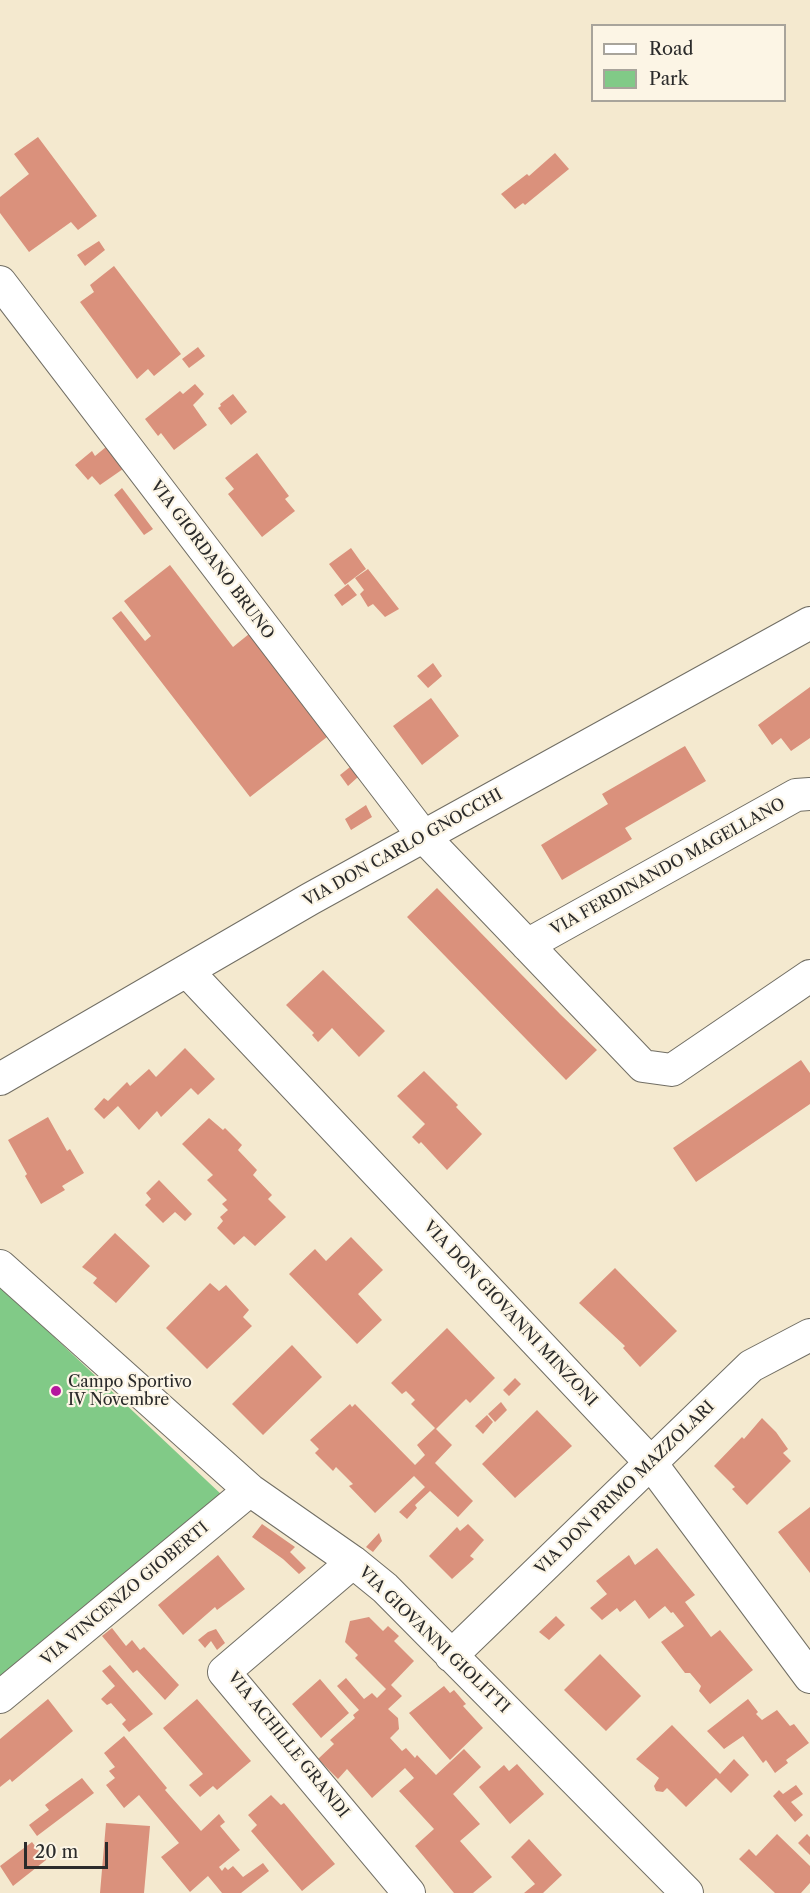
<!DOCTYPE html>
<html>
<head>
<meta charset="utf-8">
<style>
  body { margin:0 }
  #map { position:relative; width:810px; height:1893px; overflow:hidden; background:#f4e9cf; font-family:"Libre Caslon Text",serif }
  canvas { display:block }
  .legend { position:absolute; left:591px; top:24px; width:195px; height:78px; box-sizing:border-box; background:#fcf5e5; border:2px solid #a8a49b; margin:0; padding:8px 10px; list-style:none; font-size:18px; color:#2b2b2b }
  .legend li { display:flex; align-items:center; gap:12px; height:30px }
  .legend b { width:30px; border:2px solid #a8a49b }
  .scale { position:absolute; left:24px; top:1842px; width:84px; height:27px; box-sizing:border-box; border:3px solid #2b2b2b; border-top:0; padding-left:8px; font-size:18px; line-height:21px; white-space:nowrap; color:#2b2b2b; -webkit-text-stroke:4px #fcf5e5; paint-order:stroke }
</style>
</head>
<body>
<div id="map">
<canvas width="810" height="1893"></canvas>
<ul class="legend">
<li><b style="height:8px;background:#fff"></b>Road</li>
<li><b style="height:16px;background:#81ca87"></b>Park</li>
</ul>
<div class="scale">20 m</div>
</div>
<script>
const ctx = document.querySelector('canvas').getContext('2d');
ctx.lineJoin = 'round';
function fillPath(path, color) { ctx.fillStyle = color; ctx.fill(path, 'evenodd'); }
function trace(path, color, width, dash) { ctx.strokeStyle = color; ctx.lineWidth = width; ctx.lineCap = dash ? 'butt' : 'round'; ctx.setLineDash(dash || []); ctx.stroke(path); }
function write(font, color, halo, rows, align = 'center') {
  ctx.font = font + ' "Libre Caslon Text",serif'; ctx.lineWidth = 4.5; ctx.setLineDash([]); ctx.textBaseline = 'middle'; ctx.strokeStyle = halo; ctx.fillStyle = color; for (const [text, x, y, turn = 0] of rows) {
    ctx.save(); ctx.translate(x, y); ctx.rotate((+turn || 0) * Math.PI / 180); ctx.textAlign = isNaN(turn) ? turn : align; if (halo) ctx.strokeText(text, 0, 0); ctx.fillText(text, 0, 0); ctx.restore();
  }
}
fillPath(new Path2D(`
  M0,1286L223,1496L0,1679Z`), '#81ca87');
fillPath(new Path2D(`
  M38,137L97,216L78,230L71,222L29,252L0,213V197L29,174L14,154Z
  M555,153L569,169L525,205L523,203L515,209L501,194L527,174L529,176Z
  M99,241L105,250L85,266L77,255Z
  M114,266L181,354L154,376L148,369L137,379L80,302L94,292L90,285Z
  M198,347L205,356L189,368L182,359Z
  M195,384L204,394L193,405L207,425L174,450L161,433L158,436L145,419L180,391L183,394Z
  M233,394L247,412L231,425L218,408L221,406L220,404Z
  M106,447L123,469L100,485L92,476L88,480L75,465L92,451L95,456Z
  M257,453L289,496L285,499L295,511L262,537L228,494L234,489L225,478Z
  M122,488L153,529L144,535L114,495Z
  M351,548L366,569L345,585L329,564Z
  M170,565L233,647L249,634L327,737L250,797L112,618L121,611L145,641L151,636L124,601Z
  M368,569L399,609L385,617L373,604L368,607L360,594L364,590L355,578Z
  M348,584L357,595L342,606L334,595Z
  M433,663L442,676L428,688L417,676Z
  M810,687V738L791,751L781,738L772,745L758,725Z
  M431,698L459,736L422,765L393,726Z
  M685,746L706,781L625,828L632,839L562,880L541,845L608,804L602,794Z
  M350,767L358,777L348,786L340,775Z
  M366,805L372,817L351,830L345,819Z
  M437,888L560,1014L597,1050L566,1080L407,917Z
  M323,970L385,1031L359,1057L332,1028L318,1042L312,1035L314,1033L286,1005Z
  M185,1048L215,1079L198,1095L191,1088L161,1117L157,1111L139,1130L118,1106L104,1119L94,1109L104,1098L108,1101L127,1082L130,1086L149,1069L156,1077Z
  M801,1060L810,1073V1104L696,1182L673,1148Z
  M424,1071L458,1105L456,1107L482,1134L447,1170L421,1142L419,1144L412,1137L425,1124L397,1096Z
  M48,1117L67,1151L70,1149L84,1173L62,1186L65,1190L41,1204L25,1176L27,1174L8,1140Z
  M209,1118L223,1130L225,1128L242,1145L238,1150L257,1170L253,1175L272,1195L268,1199L286,1217L255,1246L244,1236L234,1245L217,1228L223,1221L220,1217L228,1210L222,1204L227,1200L207,1180L213,1175L182,1144Z
  M159,1180L192,1214L185,1221L175,1212L163,1223L145,1205L151,1199L146,1193Z
  M115,1233L150,1266L116,1303L93,1283L97,1278L82,1267Z
  M351,1237L383,1270L358,1294L382,1320L357,1344L289,1274L315,1249L326,1261Z
  M615,1268L677,1331L640,1367L623,1348L625,1346L579,1303Z
  M210,1283L219,1291L226,1285L249,1310L243,1317L252,1326L207,1369L166,1328Z
  M447,1328L495,1378L470,1403L466,1399L436,1429L452,1445L435,1463L473,1501L458,1517L430,1491L415,1505L417,1508L407,1519L399,1512L425,1487L414,1476L375,1513L349,1486L353,1484L336,1467L333,1471L315,1453L319,1449L310,1440L350,1404L352,1407L355,1404L415,1465L425,1455L417,1445L435,1428L411,1404L415,1400L406,1391L402,1394L391,1383Z
  M292,1345L322,1377L263,1435L232,1404Z
  M515,1378L521,1384L509,1396L503,1390Z
  M501,1402L507,1410L495,1422L488,1414Z
  M537,1410L572,1446L515,1498L482,1464Z
  M487,1415L493,1422L483,1434L475,1426Z
  M762,1418L776,1432L788,1449L783,1453L791,1461L747,1505L732,1489L735,1487L714,1466L742,1437L744,1439Z
  M810,1507V1573L778,1532Z
  M262,1524L295,1547L290,1552L306,1568L299,1574L283,1559L252,1537Z
  M468,1524L484,1540L470,1556L474,1559L452,1579L429,1556L457,1527L460,1531Z
  M379,1533L382,1541L373,1552L366,1547Z
  M657,1548L695,1595L685,1602L711,1637L720,1630L753,1670L710,1704L699,1691L701,1686L690,1673H685L661,1642L684,1626L673,1612L671,1613L665,1606L649,1619L635,1600L620,1612L617,1608L602,1620L590,1608L607,1594L596,1581L629,1555L635,1565Z
  M218,1555L245,1589L217,1610L215,1607L183,1635L158,1605Z
  M556,1616L565,1625L549,1640L539,1632Z
  M369,1617L383,1631L388,1626L399,1636L394,1641L414,1661L391,1685L402,1696L388,1709L398,1718L399,1729L390,1738L402,1751L406,1748L415,1758L417,1755L436,1775L464,1749L481,1767L453,1794L480,1824L460,1841L492,1877L473,1893H454L415,1846L434,1829L399,1791L414,1778L405,1768L372,1798L347,1769L338,1779L318,1759L334,1744L330,1740L355,1718L353,1715L359,1710L337,1686L346,1678L364,1699L372,1693L377,1698L386,1689L355,1658L358,1655L345,1642L350,1621Z
  M112,1628L126,1646L132,1640L140,1650L144,1647L179,1685L165,1700L137,1670L133,1673L102,1636Z
  M216,1629L225,1643L217,1650L211,1641L205,1648L198,1640L208,1632Z
  M600,1654L641,1696L606,1731L564,1690Z
  M110,1665L153,1714L129,1732L122,1724L126,1720L111,1703L107,1705L101,1699L115,1686L102,1671Z
  M320,1679L349,1713L321,1738L292,1704Z
  M444,1686L450,1693L454,1690L466,1704L463,1706L483,1728L450,1760L409,1713Z
  M48,1699L73,1731L12,1782L10,1779L0,1787V1739Z
  M197,1699L251,1761L217,1790L213,1786L200,1797L189,1785L203,1774L163,1728Z
  M748,1699L758,1712L756,1714L762,1720L777,1710L790,1726L794,1724L809,1743L786,1760L788,1763L775,1773L766,1760L763,1763L743,1736L724,1749L707,1731Z
  M672,1725L720,1774L734,1759L749,1775L731,1793L716,1778L686,1807L667,1788L663,1792L656,1791L654,1786L659,1778L636,1759Z
  M124,1736L167,1788L165,1790L201,1831L219,1814L225,1822L220,1826L240,1850L219,1867L222,1871L225,1867L228,1870L233,1866L243,1877L263,1863L269,1871L241,1893H222L208,1876L190,1892L161,1857L179,1843L139,1795L124,1808L106,1785L115,1778L109,1771L115,1767L104,1753Z
  M517,1764L544,1794L510,1824L479,1787L504,1765L509,1771Z
  M82,1778L94,1793L37,1836L29,1825L49,1810L45,1805Z
  M796,1785L803,1794L791,1802L803,1815L795,1822L773,1796L779,1790L783,1794Z
  M271,1795L281,1805L284,1803L335,1864L302,1891L251,1831L257,1825L248,1815Z
  M106,1823L150,1826L144,1893H100Z
  M777,1834L810,1866V1883L801,1893H775L739,1859L749,1849L756,1856Z
  M807,1834L810,1837V1855L798,1843Z
  M529,1839L562,1875L543,1893H524L535,1884L511,1857Z
  M32,1842L46,1860L13,1886L0,1866Z`), '#da917c');
const minor = new Path2D(`
  M0,282L424,837L643,1066L672,1070L810,976
  M527,945L796,795L810,794
  M187,971L650,1462L810,1677
  M0,1079L310,899L810,623
  M0,1266L250,1490L353,1562L385,1588L687,1893
  M353,1562L224,1672L409,1893
  M451,1656L751,1366L810,1335
  M0,1697L250,1490`);
trace(minor, '#716e64', 34);
trace(minor, '#fff', 32);
for (const [x, y, r, color] of [
  [56,1391,6,"#b5179e"]
]) { const dot = new Path2D(); dot.arc(x, y, r, 0, 2 * Math.PI); ctx.fillStyle = color; ctx.fill(dot); trace(dot, '#fcf5e5', 2); }
write('16px', '#2b2b2b', '#fcf5e5', [
  ["VIA GIORDANO BRUNO",212,560,53],
  ["VIA DON CARLO GNOCCHI",403,848,-29],
  ["VIA FERDINANDO MAGELLANO",668,867,-29],
  ["VIA DON GIOVANNI MINZONI",510,1314,47],
  ["VIA DON PRIMO MAZZOLARI",625,1488,-44],
  ["VIA VINCENZO GIOBERTI",125,1594,-40],
  ["VIA GIOVANNI GIOLITTI",434,1640,44],
  ["VIA ACHILLE GRANDI",288,1745,51]
]);
write('16px', '#2b2b2b', '#fcf5e5', [
  ["Campo Sportivo",68,1382],
  ["IV Novembre",68,1400]
], 'left');
</script>
</body>
</html>
